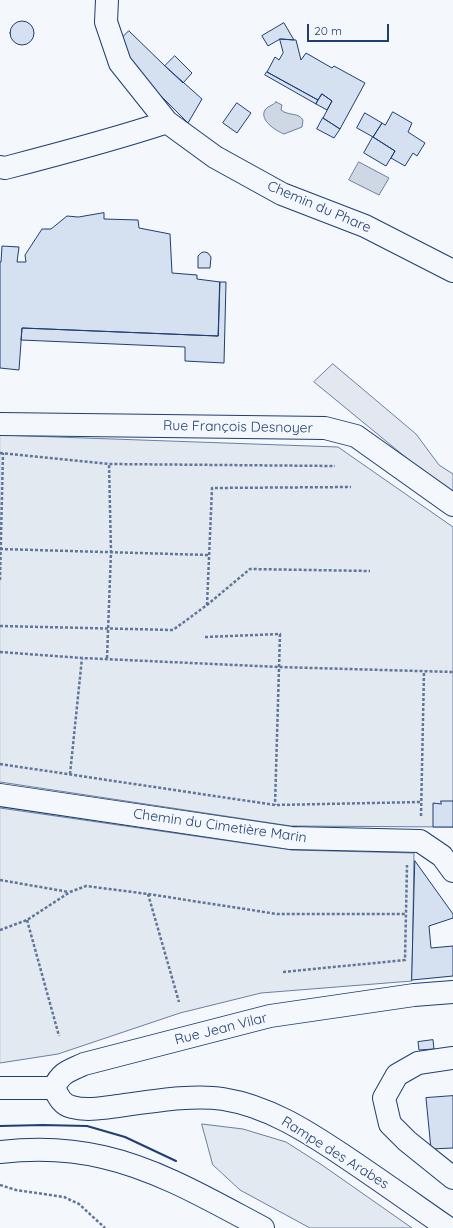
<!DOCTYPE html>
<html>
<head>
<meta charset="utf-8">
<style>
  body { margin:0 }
  #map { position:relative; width:453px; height:1228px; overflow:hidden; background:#f4f7fb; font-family:Quicksand,sans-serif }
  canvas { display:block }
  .scale { position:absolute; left:307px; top:24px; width:82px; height:18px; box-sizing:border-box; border:2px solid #1d3f73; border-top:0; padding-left:5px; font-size:12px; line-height:14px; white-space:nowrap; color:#1d3f73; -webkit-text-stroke:3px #f4f7fb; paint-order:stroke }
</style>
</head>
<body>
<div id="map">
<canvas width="453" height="1228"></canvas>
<div class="scale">20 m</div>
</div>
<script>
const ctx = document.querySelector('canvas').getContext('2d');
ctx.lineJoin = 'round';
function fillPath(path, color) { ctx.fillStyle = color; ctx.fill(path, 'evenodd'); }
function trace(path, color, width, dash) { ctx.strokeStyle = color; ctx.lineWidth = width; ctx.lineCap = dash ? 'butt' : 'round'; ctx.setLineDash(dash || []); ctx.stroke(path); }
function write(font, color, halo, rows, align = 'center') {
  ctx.font = font + ' Quicksand,sans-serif'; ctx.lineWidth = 3; ctx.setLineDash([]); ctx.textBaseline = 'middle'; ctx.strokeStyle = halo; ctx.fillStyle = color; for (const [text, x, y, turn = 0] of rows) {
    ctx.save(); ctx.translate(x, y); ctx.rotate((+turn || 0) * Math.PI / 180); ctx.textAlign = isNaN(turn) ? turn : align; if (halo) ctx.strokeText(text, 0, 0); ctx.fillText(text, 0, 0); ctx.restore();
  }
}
const green = new Path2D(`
  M0,435L338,447L453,527V827L291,826L0,782Z
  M0,808L292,850L414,853L412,981L261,993L180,1013L58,1054L0,1063Z
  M202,1124L243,1129L286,1142L322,1165L412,1228H310L240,1190L213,1165Z`);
fillPath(green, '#e3e9f0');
trace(green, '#687fa3', 1);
const parking = new Path2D(`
  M333,364L416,434L439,465L453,474V496L314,382Z`);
fillPath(parking, '#e3e8f0');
trace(parking, '#687fa3', 1);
const water = new Path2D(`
  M276,102L282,105L281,110C288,116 298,112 303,120L302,127L284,134C276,131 259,120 265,110C267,106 273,106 276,102Z
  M359,162L389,178L379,195L349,180Z`);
fillPath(water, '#cfd7e4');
trace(water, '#687fa3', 1);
const building = new Path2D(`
  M10 33a12 12 0 1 1 24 0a12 12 0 1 1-24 0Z
  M284,23L294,40L280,39L268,46L262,36Z
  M129,31L165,66L202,99L188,123L135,70L125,49L123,37Z
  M280,39L296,40L301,60L306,53L332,68L334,66L365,83L340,129L323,118L332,101L322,94L318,100L267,72L275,57L279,60L283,53Z
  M175,56L192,73L183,83L165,66Z
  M267,72L318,100L316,104L265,75Z
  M322,94L332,101L327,110L316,104Z
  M237,103L251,113L237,133L223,123Z
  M393,112L412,123L408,132L425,143L417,156L413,153L405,166L391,158L395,151L373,137L382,123L385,125Z
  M365,113L382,123L373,137L357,128Z
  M323,118L340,129L334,138L317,129Z
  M373,137L395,151L386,166L364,153Z
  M104,213V219L138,220L139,228L170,234L172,273L197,275V279L220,282L218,336L22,328L19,370L0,368V262H1L2,246L19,247L17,262H26L25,255L42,229H51L67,216L78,217Z
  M205,252L208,253L211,257L210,268H198V256L201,253Z
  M220,282H226L224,363L185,361V347L21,340L22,328L218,336Z
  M441,801H453V827H433V803L441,804Z
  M415,861L453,914V918L429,926L431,948L453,946V976L412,980Z
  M433,1040L434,1049L419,1050L418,1042Z
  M453,1096V1148L431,1149L426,1098Z`);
fillPath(building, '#d5e0f0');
trace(building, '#1d3f73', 1);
const minor = new Path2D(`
  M107,0L106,22L120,63L167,122L215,157L282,194L365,226L453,271
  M0,167L5,168C59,154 113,140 167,122
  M0,424L325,428L356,436L453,505
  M0,795L291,838L420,841L442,856L453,871
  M453,1058L418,1063L397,1075L384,1098L390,1124L407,1141L453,1178
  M0,1088H54
  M54,1088C58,1096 62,1105 72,1107C86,1111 103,1108 118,1106C149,1102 192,1094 223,1099C267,1106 305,1130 341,1154C377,1178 412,1203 448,1228
  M54,1088C61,1072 69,1071 84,1064L270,1016L414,995L453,992`);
const major = new Path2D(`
  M0,1152C34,1148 70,1149 103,1157C160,1170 212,1201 263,1228`);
trace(minor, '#1d3f73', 24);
trace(major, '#1d3f73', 24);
trace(new Path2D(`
  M0,453L109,464L335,466
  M0,549L208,555
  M0,580L3,453
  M207,605L212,488L351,487
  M0,626L173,630L207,605L250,569L370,571
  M205,637L280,634L275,805
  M0,652L82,658L279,667L453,672
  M107,658L111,552L109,464
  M0,764L275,805L421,802
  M70,774L82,658
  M421,816L424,671
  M0,880L69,892
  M148,894L179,1002
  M27,920L59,1036
  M0,930L27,920L70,892L86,886L148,894L277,914H405
  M283,972L405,960L407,865
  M0,1185L16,1190L64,1197L79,1204L105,1228`), '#5e769c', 2.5, [3, 2]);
trace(minor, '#f4f7fb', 22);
trace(major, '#f4f7fb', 22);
trace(new Path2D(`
  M0,1126L43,1125L87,1126L125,1137L176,1161`), '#1d3f73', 2);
write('14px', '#1d3f73', '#f4f7fb', [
  ["Chemin du Phare",319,207,23],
  ["Rue François Desnoyer",238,427,1],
  ["Chemin du Cimetière Marin",220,826,8],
  ["Rue Jean Vilar",221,1029,-14],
  ["Rampe des Arabes",335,1153,32]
]);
</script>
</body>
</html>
